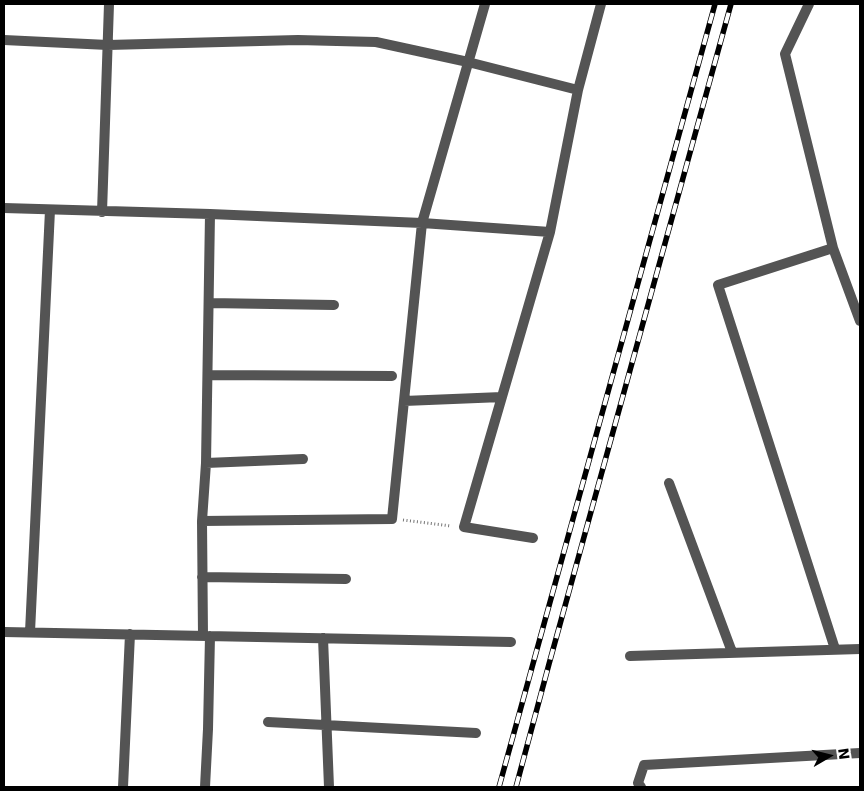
<!DOCTYPE html>
<html>
<head>
<meta charset="utf-8">
<style>
  body { margin:0 }
  #map { position:relative; width:864px; height:791px; overflow:hidden; background:#fff; font-family:"DejaVu Sans",sans-serif }
  canvas { display:block }
  .frame { position:absolute; inset:0; border:5px solid #000; pointer-events:none }
  .north { position:absolute; left:804px; top:731px; width:50px; height:50px; -webkit-text-stroke:4px #fff; paint-order:stroke; rotate:82deg; font-size:14px; font-weight:700; line-height:20px; text-align:center; color:#000 }
  .north::after { content:''; display:block; margin:auto; width:18px; height:22px; background:#000; clip-path:polygon(50% 0,100% 100%,50% 72%,0 100%) }
</style>
</head>
<body>
<div id="map">
<canvas width="864" height="791"></canvas>
<div class="frame"></div>
<div class="north">N</div>
</div>
<script>
const ctx = document.querySelector('canvas').getContext('2d');
ctx.lineJoin = 'round';
function trace(path, color, width, dash) { ctx.strokeStyle = color; ctx.lineWidth = width; ctx.lineCap = dash ? 'butt' : 'round'; ctx.setLineDash(dash || []); ctx.stroke(path); }
trace(new Path2D(`
  M403,520L451,526`), '#767676', 3, [1, 2.5]);
trace(new Path2D(`
  M809,4L785,54L833,248L860,321
  M4,40L108,45L298,40L376,42L468,62L578,90
  M4,208L210,214L422,223L550,232
  M102,212L109,4
  M833,248L718,285L835,649
  M209,303L334,305
  M208,375L392,376
  M404,401L502,397
  M206,463L303,459
  M669,483L732,652
  M202,521L392,519L422,223L485,4
  M533,538L464,527L550,232L578,90L601,4
  M202,577L346,579
  M4,632L511,642
  M30,632L50,210
  M203,636L202,521L206,463L210,214
  M323,638L329,787
  M630,656L860,649
  M268,722L476,733
  M123,787L130,634
  M205,787L208,729L210,636
  M641,787L638,783L644,765L860,753`), '#545454', 10);
const rail = new Path2D(`
  M499,787L715,4
  M516,787L549,664L731,4`);
trace(rail, '#000', 5.5);
trace(rail, '#fff', 4, [11]);
</script>
</body>
</html>
